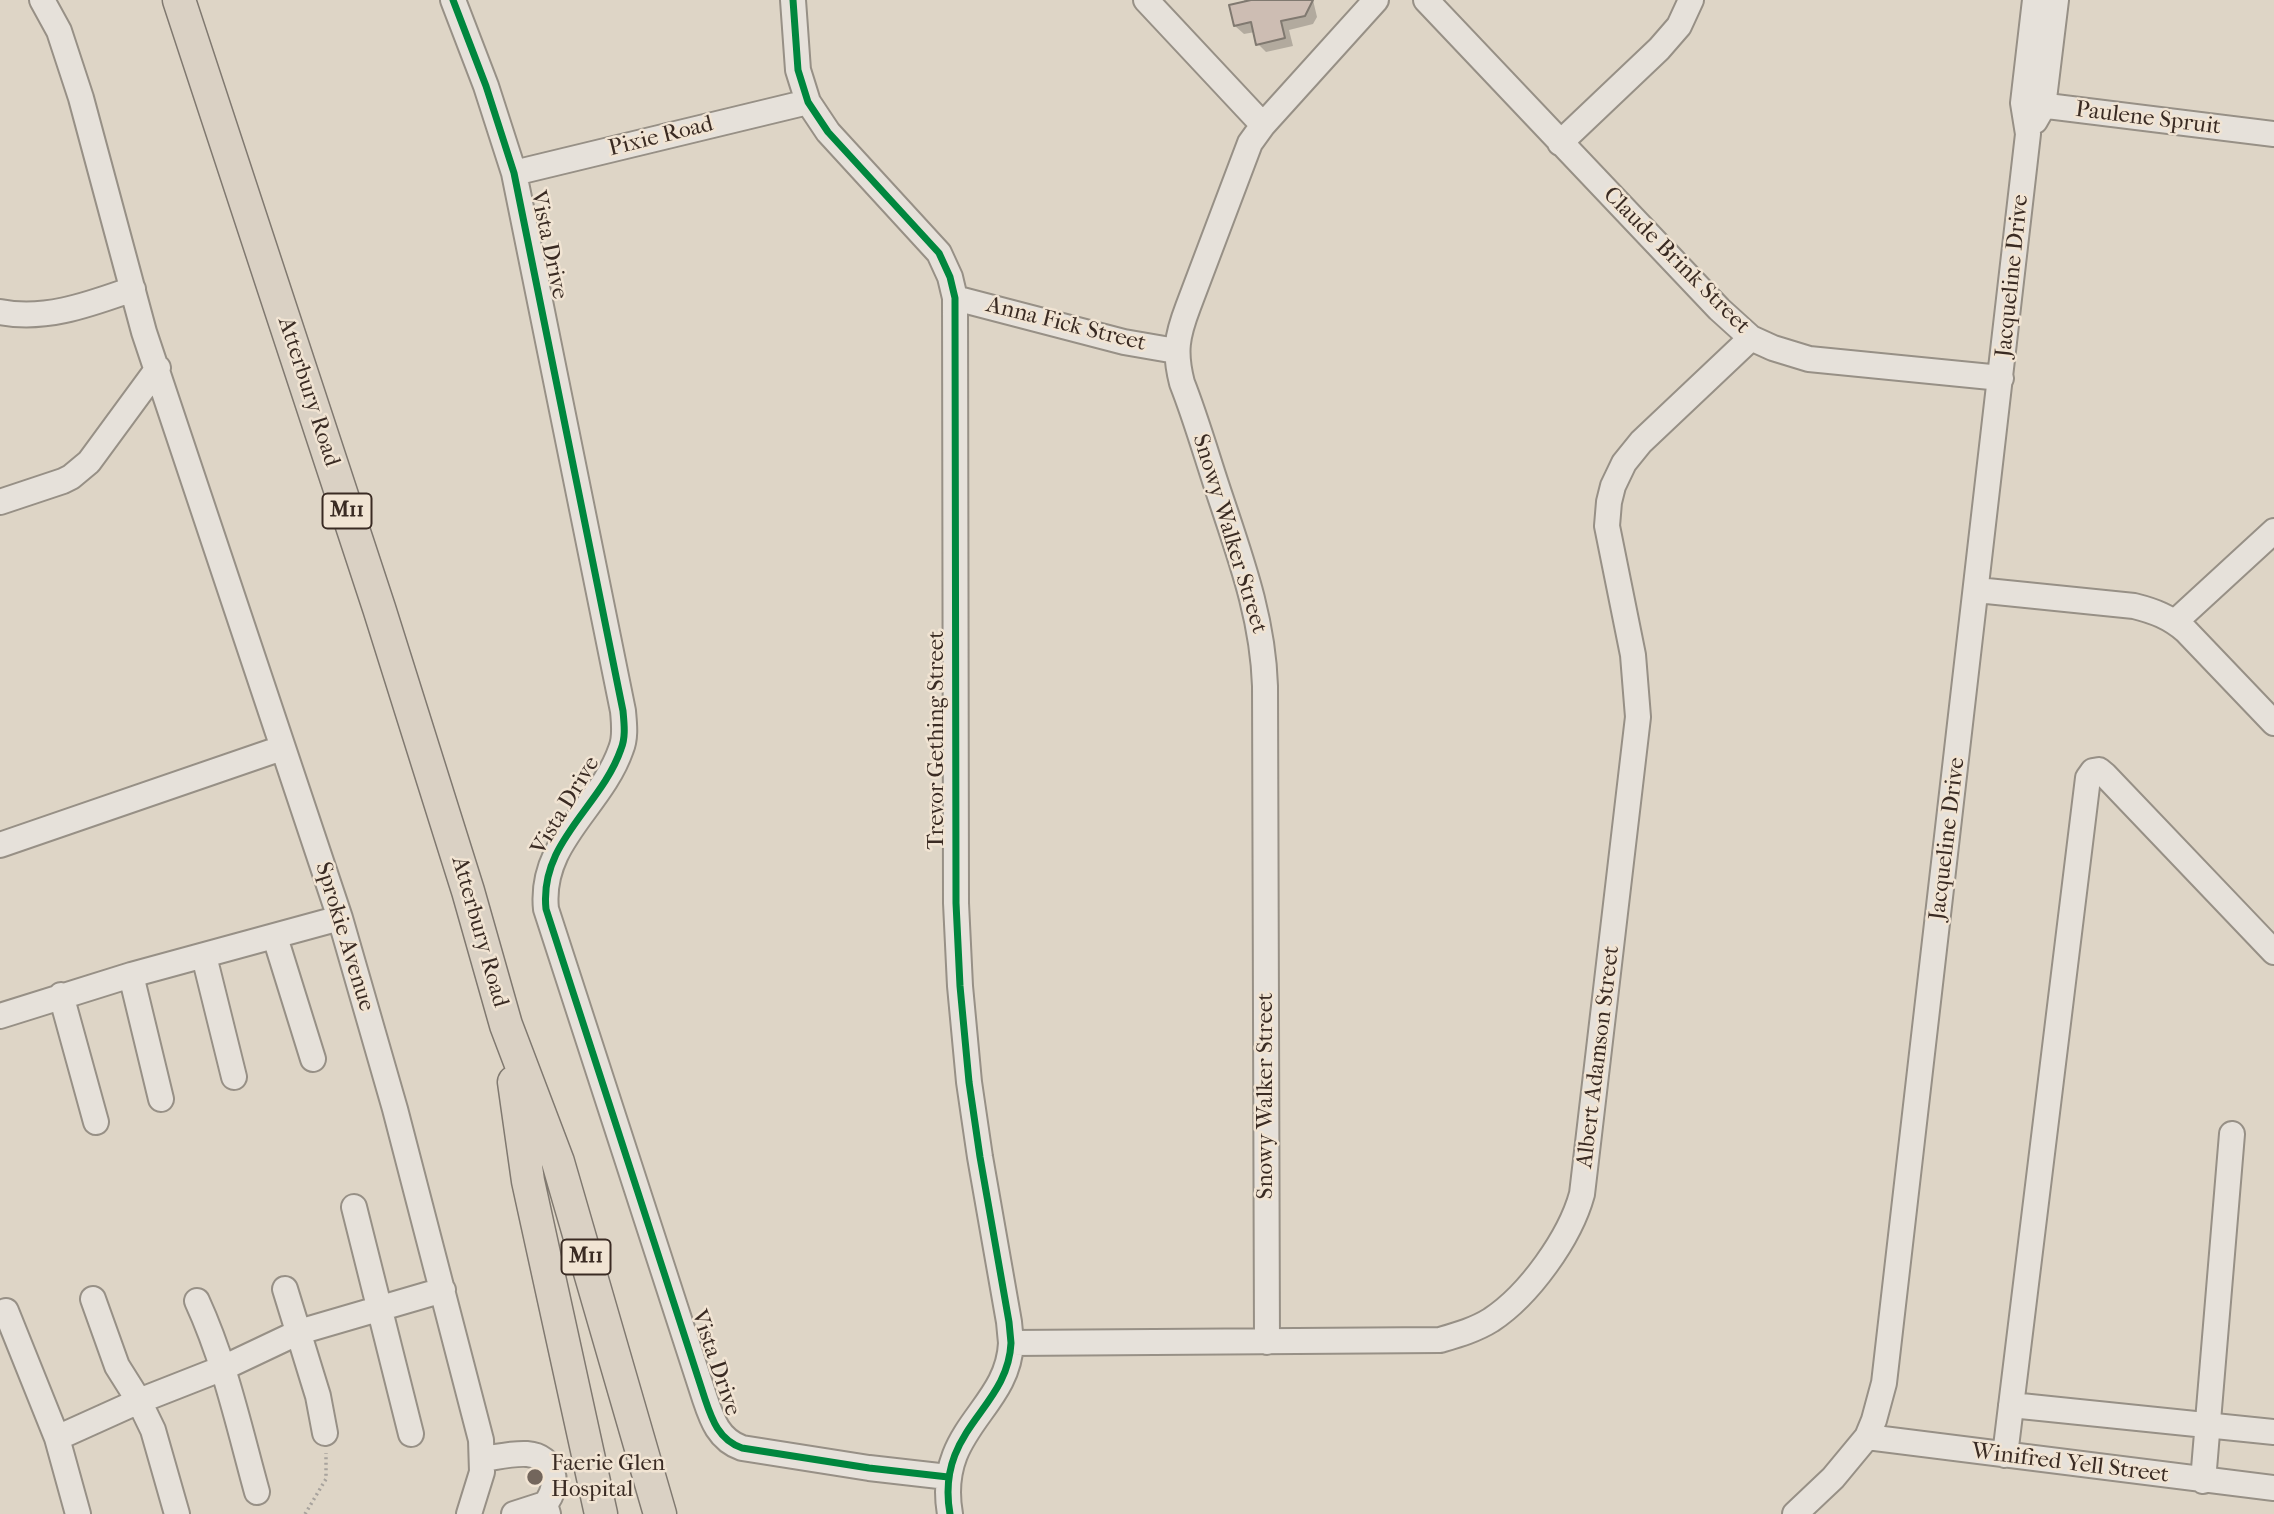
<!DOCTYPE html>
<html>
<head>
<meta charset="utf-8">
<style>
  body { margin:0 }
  canvas { display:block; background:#ded5c6 }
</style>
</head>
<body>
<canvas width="2274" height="1514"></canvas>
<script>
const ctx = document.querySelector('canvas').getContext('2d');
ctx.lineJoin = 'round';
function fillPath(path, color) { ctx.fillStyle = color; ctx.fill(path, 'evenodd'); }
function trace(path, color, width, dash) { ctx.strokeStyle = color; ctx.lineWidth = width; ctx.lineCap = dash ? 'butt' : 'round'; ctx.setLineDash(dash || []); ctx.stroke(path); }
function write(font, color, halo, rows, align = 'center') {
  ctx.font = font + ' "IM FELL French Canon",serif'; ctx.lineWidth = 5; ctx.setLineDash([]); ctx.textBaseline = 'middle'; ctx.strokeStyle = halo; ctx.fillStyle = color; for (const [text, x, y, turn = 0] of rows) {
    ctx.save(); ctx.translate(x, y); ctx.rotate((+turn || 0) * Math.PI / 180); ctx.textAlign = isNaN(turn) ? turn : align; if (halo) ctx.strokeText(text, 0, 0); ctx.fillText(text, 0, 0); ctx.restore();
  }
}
fillPath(new Path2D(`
  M1244,0H1313L1317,17L1313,24L1289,30L1293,46L1266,52L1258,44L1255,32L1244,34L1235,26L1245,3Z`), '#0003');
const building = new Path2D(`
  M1251,0H1313L1305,16L1281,21L1285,38L1256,45L1251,22L1234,26L1229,5Z`);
fillPath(building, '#cdbdb3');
trace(building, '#807970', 2);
const minor = new Path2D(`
  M42,0L59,31L81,98L144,332L340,918L395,1109L481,1440L482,1472L469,1514
  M453,0L486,86L514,173L623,711C624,723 626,737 621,749C601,807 539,842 546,909L705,1399C712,1420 719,1440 742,1448L869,1468L948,1477
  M793,0L798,70L808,102L828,132L939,253L950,277L955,298L956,903L960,986L969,1082L980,1157L1009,1322L1011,1343C1008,1410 935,1429 950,1514
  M1146,0L1263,125
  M1426,0L1719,309L1751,338L1773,348L1809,359L2001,378
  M2023,103L2274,134
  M2035,121L2043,107L2056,0
  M1560,143L1659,49L1679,26L1691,0
  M514,173L808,102
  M955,298L1124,342L1176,351
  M0,312C46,321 90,304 133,289
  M0,502L63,481L71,477L89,462L158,368
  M1977,590L2134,606C2154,611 2170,617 2186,631L2274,723
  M2175,622L2274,531
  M0,845L282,748
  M275,937L313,1059
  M204,956L234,1077
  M131,975L161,1099
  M61,995L96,1122
  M0,1016L131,975L340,918
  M354,1207L411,1434
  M285,1289L318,1396L325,1433
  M93,1299L117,1366L139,1401L153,1430L177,1514
  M197,1301C225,1362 239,1427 257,1492
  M6,1311L57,1438L78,1514
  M1267,1342L1265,686C1263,620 1242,562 1221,499C1208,461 1197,421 1182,383C1174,352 1177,336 1188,307L1250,143L1263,125L1376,0
  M1011,1343L1440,1340C1457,1335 1475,1330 1491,1320C1529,1295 1570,1238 1582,1194L1638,717L1633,655L1607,526L1609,502L1613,486L1624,463L1641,442L1751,338
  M2011,1405L2274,1432
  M1867,1437L2274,1488
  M57,1438L139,1401L223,1368L299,1332L443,1290
  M2005,1455L2088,778L2093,771L2099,770L2105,775L2274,952
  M483,1459C497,1457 513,1453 527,1454C555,1456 561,1485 545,1504L548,1514
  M2203,1481L2232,1134
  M514,1514L545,1504
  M1795,1514L1833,1478L1867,1437L1874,1420L1884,1383L2028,134L2023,103L2035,0`);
const major = new Path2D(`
  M179,0L379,608L468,891L506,1025L558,1162L660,1514
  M514,1082L528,1181L601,1514`);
trace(minor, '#979086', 28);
trace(major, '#807970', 35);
trace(new Path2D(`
  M305,1514L326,1479V1453`), '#a8a39d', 3.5, [2, 3.5]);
trace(minor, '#e6e1da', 24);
trace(major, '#dad1c4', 32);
trace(new Path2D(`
  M453,0L486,86L514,173L623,711C624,723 626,737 621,749C601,807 539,842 546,909L705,1399C712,1420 719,1440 742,1448L869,1468L948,1477
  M793,0L798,70L808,102L828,132L939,253L950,277L955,298L956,903L960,986L969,1082L980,1157L1009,1322L1011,1343C1008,1410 935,1429 950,1514`), '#00873e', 7);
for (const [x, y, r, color] of [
  [535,1477,9,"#73665c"]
]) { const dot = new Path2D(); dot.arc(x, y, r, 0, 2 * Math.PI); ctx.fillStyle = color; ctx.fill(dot); trace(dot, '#f1e4d3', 2.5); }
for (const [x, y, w] of [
  [347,511,49],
  [586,1257,49]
]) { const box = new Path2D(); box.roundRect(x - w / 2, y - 17.5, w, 35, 5); ctx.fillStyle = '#f1e4d3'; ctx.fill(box); trace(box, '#3a2b23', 2); }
write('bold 21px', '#3a2b23', null, [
  ["M11",347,511],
  ["M11",586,1257]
]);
write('23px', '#3a2b23', '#f1e4d3', [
  ["Paulene Spruit",2148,119,7],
  ["Pixie Road",661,137,-14],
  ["Vista Drive",548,245,78],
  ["Claude Brink Street",1676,261,45],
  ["Jacqueline Drive",2013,276,-84],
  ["Anna Fick Street",1066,325,14],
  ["Atterbury Road",308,392,72],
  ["Snowy Walker Street",1229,534,73],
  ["Trevor Gething Street",937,740,-90],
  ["Vista Drive",566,806,-59],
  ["Jacqueline Drive",1948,839,-83],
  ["Atterbury Road",479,932,74],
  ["Sprokie Avenue",344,937,73],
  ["Albert Adamson Street",1599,1057,-83],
  ["Snowy Walker Street",1266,1096,-90],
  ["Vista Drive",715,1363,71],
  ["Winifred Yell Street",2070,1464,7]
]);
write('23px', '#3a2b23', '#f1e4d3', [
  ["Faerie Glen",551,1464],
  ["Hospital",551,1490]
], 'left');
</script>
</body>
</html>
